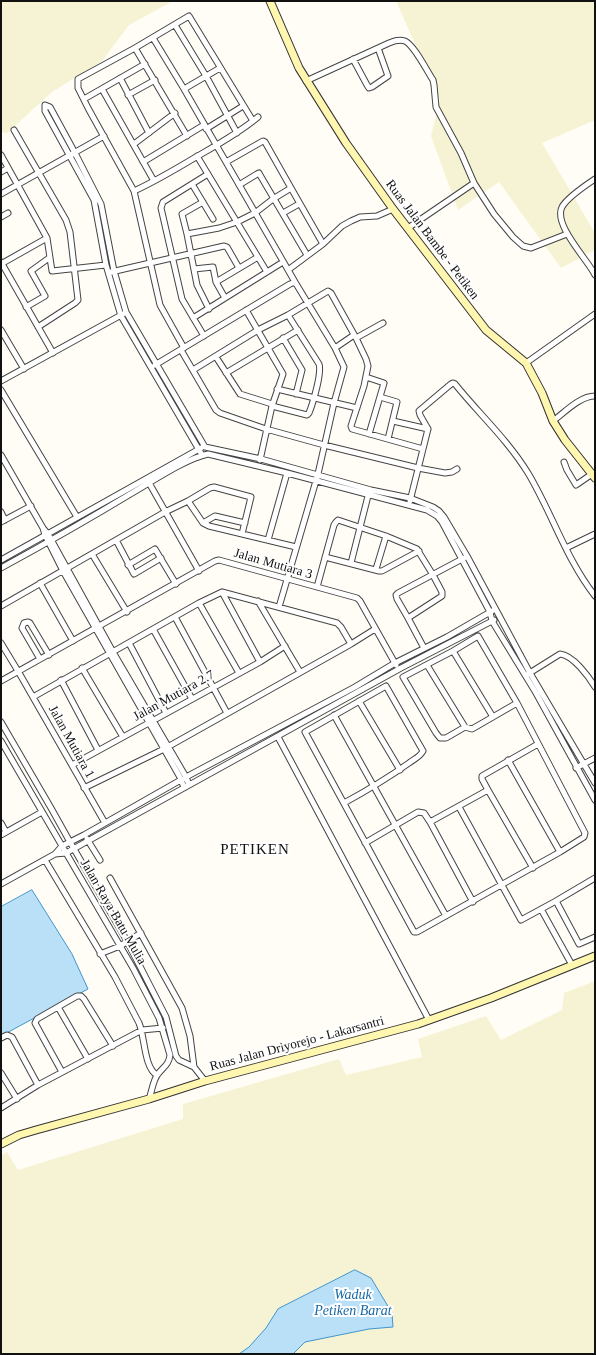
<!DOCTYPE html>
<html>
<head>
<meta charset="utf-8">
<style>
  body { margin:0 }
  #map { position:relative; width:596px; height:1355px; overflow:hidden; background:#fffdf5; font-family:"Times New Roman",serif }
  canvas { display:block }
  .frame { position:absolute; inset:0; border:2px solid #111; pointer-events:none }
</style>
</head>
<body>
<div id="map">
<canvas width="596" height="1355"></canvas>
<div class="frame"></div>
</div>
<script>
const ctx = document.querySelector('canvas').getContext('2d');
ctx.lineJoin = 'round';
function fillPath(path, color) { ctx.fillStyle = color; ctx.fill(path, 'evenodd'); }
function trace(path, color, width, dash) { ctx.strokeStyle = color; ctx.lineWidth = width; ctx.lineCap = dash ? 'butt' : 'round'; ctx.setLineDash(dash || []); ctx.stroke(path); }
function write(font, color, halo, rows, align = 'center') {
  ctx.font = font + ' "Times New Roman",serif'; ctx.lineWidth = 4; ctx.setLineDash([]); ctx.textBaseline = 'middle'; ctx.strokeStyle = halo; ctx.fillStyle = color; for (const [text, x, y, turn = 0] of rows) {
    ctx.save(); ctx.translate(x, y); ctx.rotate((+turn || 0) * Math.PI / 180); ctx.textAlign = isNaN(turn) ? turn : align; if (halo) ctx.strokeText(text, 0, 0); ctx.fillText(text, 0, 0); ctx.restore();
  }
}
fillPath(new Path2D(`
  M1,1H173L129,25L102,61L52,92L7,133L1,132Z
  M396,1H595V120L542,143L595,233V250L561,268L499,182L458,210L431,136L440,100Z
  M595,981V1354H1V1155L7,1152L18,1170L183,1119V1104L339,1059L346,1075L422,1057L418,1039L486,1016L501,1040L562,1010L564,993Z`), '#f6f3d4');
const water = new Path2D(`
  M32,890L72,954L88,989L1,1036V907Z
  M355,1270L371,1278L392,1313L393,1327L369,1329L305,1342L293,1354H239L249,1347L266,1328L278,1309Z`);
fillPath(water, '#b9e0f7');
trace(water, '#3f96cf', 1);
const minor = new Path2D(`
  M175,25L206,76L237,133
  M153,38L184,89L295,282L335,348L344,367L334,403L318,474L279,607
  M135,48L187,136
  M353,59L367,85L369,88L372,87L388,76L378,48
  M120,78L149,133
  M306,81L389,43C394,41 399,39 405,41C414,45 427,71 433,80L434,85L436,107L461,153L474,183L494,214L513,237L523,246L531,248L567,234
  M102,89L154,181
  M184,89L220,68
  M128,95L155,80
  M84,99L145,64
  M206,129L243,106
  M14,130L66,220L70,232L78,300L75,303L38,327
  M134,144L175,113
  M1,155L47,238L52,271L106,265
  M197,156L267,272
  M143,162L204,125
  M226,162L263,141L265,142L291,188
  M1,172L8,168
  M595,179C586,185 567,198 562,207C553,225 588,260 595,275
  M192,184L213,219
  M239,185L257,174L259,173L260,175L307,255
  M134,191C156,181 176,169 196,157C217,145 239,133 258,117
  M1,194L104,136
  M283,213L299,204
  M1,217L8,213
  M408,228L474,183
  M187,234L182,214L203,202
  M1,262L53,353
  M1,264L47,238
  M194,269L213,267L216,282L225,298
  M288,270L323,244L342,226L351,221L360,217L377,216L393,209
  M111,272L224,246L227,247L239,268
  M216,282L258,257
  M26,307L45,296L31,271L49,258
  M209,309L197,285L187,234L219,228L237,222L255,213L273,199L291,188L323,244
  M246,310L283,374L272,406L260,460
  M193,318L283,262
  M1,330L24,369
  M204,336L182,299L161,208L163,202L208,174
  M283,338L302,370L296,394
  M356,338L383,323
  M184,348L160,305L134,191L88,108L78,88V79L135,48L189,16L253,121
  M335,348L354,335
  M181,350L216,410L220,413L266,429L324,445L418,468L445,473L452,472L457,469
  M216,357L240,394L272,404
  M526,363L595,314
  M155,365L290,284L295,282
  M193,370L258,330L288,315L328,291L331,293L356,338L366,359L368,366L364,386L351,426L352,429L423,449
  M226,373L298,330
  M366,377L384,383L369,434
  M1,381L123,314
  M277,389L357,408
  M1,390L77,517
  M380,397L397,402L388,439
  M272,406L307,415L309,413C313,403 322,373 319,364L288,315
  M393,421L428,429L410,501
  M553,421C565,412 580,396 595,396
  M428,429L420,415L419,411L451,384L453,383L455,384C480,415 507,439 528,473C552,513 566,559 595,596
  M1,455L43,528
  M202,455L121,316L106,265L94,200L45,111V105L50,107L75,153L101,204L114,271L126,312L205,447L261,459L371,490L410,498L433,507L439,511L444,517L467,556L530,673L595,783
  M564,462L567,470L576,485L592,474
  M148,481L199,571
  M188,501L203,523L209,526L296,547
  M1,512L5,520
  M1,522L31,506
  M203,523L215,516L245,523
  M116,540L134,574L161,558
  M268,540L287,473
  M566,548L595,534
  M92,554L127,612
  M325,557L379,571H382L419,551
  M1,560L201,448
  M351,563L369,492
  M128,565L155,549L176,584
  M1,568C45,544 89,519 132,493C153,481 185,459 208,454L287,473L427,510L437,516L442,522L490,612L492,621L536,693L595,800
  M376,569L386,536
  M40,583L73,641
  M317,587L334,525L336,522L338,520L386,536L417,549L433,575L442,592V596L408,618L397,599L396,595L398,593L464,558
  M222,592L260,662
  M258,601L300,672
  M199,603L239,673
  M1,606L165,512L188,501L210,488L214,487L251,497L242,534
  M175,617L227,713
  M408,618L424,648
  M153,629L192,699
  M1,643L18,671L105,823
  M129,643L166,713
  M453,651L493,717
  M40,659L22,628L24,623L28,622L30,623L49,655
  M427,665L465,727
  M82,668L123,737
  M528,674L560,654C573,655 589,677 595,687
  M61,680L98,750
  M1,681L215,561L219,560L357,598L360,601L396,665
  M33,697L199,603L222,592L337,623L341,627L351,644
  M359,701L400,770
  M334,715L446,916
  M1,722L51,808L70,842L127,941L166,1017L176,1056L179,1060L194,1067L205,1081
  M278,737L429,1020
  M1,741L133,968L159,1018L170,1055C169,1065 163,1067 158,1074C153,1080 152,1091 149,1099
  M508,760L560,852
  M72,765L260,662L285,646
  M576,768L595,758
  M84,788L164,749L351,644L375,629
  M184,788L181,779L63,571L45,535L43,528L48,534L113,652L186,777L189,785
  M488,790L533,868
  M344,803C366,791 388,778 409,763C414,759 420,757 423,751L386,686L305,732L414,932H417L560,852L584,837L585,833L517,703L478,636L453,651L403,677L436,733L440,738H446L465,727L472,729L517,703
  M459,807L521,920L556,901L579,944L595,937
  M430,822L473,902
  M1,823L6,832
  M1,835L42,812
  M87,839L100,860
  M365,843L418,812L424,813L430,822L488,790L482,779V776L538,744
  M55,854L66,853L401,668L494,620
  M45,860L115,977L139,1023C145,1037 144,1068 157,1075
  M110,878L182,1008L190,1036L194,1067
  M1,884L55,854L62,846L84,835L186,777L355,687L395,663L447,637L492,611
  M556,901L595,878
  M541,909L572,965
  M100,954L120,946L141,933
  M58,1007L88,1059
  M1,1038L7,1035L12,1037L38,1085
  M62,1072L35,1023L37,1019L77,996H81L84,999L113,1046
  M1,1073L17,1099
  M1,1108L38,1085L142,1030L163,1028`);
const secondary = new Path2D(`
  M270,1L299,68L346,143L393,209L486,330L526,363L542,393L553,421L565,440L595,478
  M1,1144L19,1135L36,1130L149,1099L205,1081L418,1024L491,998L595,956`);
trace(minor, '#444', 7);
trace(secondary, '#333', 9);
trace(minor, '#fff', 5);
trace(secondary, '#fff6b0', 7);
write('13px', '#111', '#fff', [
  ["Ruas Jalan Bambe - Petiken",432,240,53],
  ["Jalan Mutiara 3",273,564,16],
  ["Jalan Mutiara 2.7",174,696,-29],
  ["Jalan Mutiara 1",71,742,61],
  ["Jalan Raya Batu Mulia",113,912,60],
  ["Ruas Jalan Driyorejo - Lakarsantri",297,1044,-15]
]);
write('italic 14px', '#1768a6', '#fff', [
  ["Waduk",353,1295],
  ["Petiken Barat",353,1311]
]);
ctx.letterSpacing = '1px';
write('15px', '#111', '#fff', [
  ["PETIKEN",255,850]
]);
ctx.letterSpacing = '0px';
</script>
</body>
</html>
